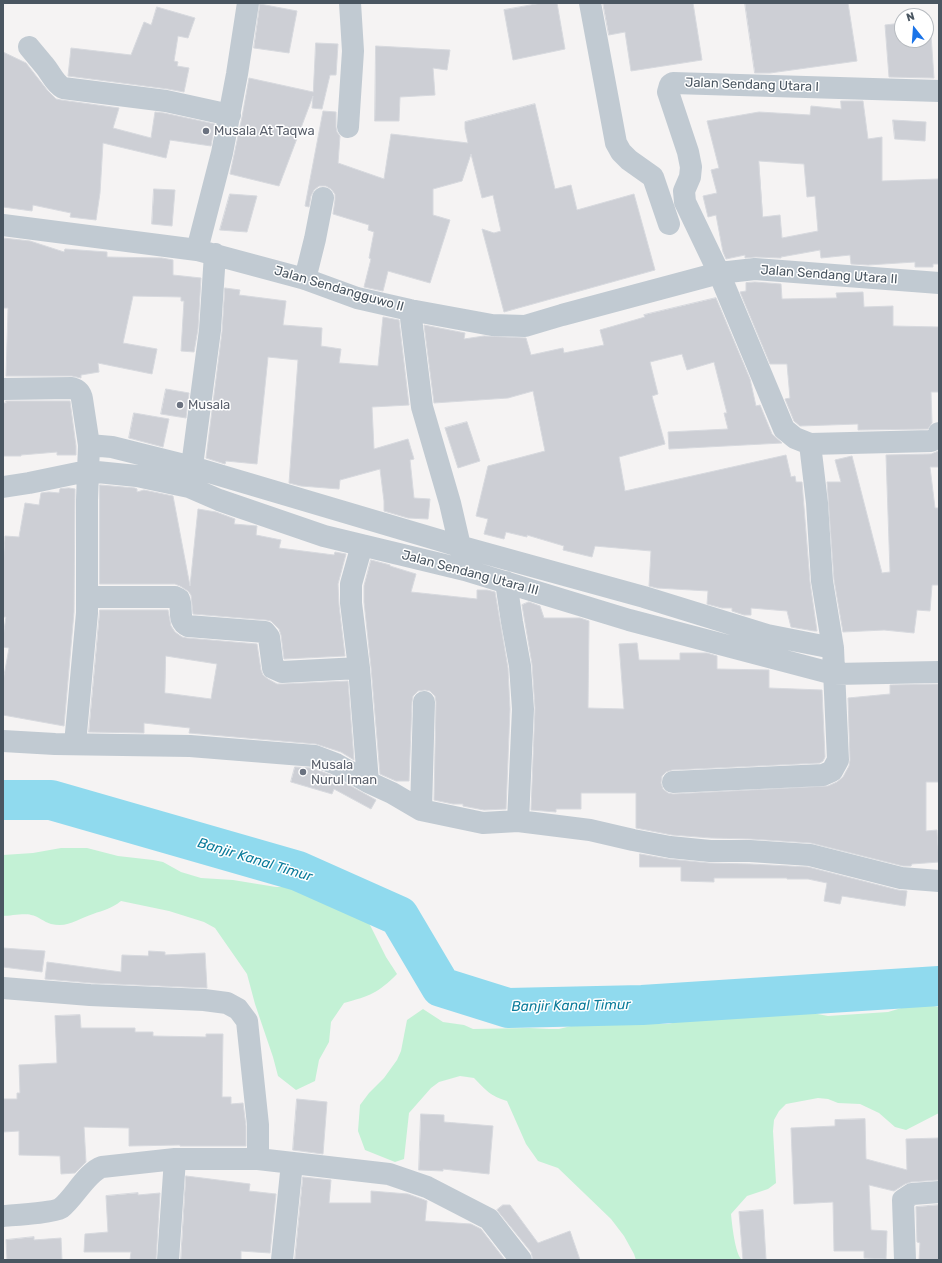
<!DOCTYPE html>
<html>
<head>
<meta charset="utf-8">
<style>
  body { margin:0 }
  #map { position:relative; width:942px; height:1263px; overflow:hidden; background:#f5f3f3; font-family:Rubik,sans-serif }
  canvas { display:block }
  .frame { position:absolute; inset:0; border:4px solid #4a5661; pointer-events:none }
  .north { position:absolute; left:894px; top:8px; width:40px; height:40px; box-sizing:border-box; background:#fff; border:1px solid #b7bbc0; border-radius:50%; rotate:343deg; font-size:11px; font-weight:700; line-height:16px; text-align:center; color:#4a5661 }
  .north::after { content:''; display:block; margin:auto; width:14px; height:18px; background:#1a73e8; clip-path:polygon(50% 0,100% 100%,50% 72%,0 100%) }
</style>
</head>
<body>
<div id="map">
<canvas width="942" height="1263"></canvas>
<div class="frame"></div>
<div class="north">N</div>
</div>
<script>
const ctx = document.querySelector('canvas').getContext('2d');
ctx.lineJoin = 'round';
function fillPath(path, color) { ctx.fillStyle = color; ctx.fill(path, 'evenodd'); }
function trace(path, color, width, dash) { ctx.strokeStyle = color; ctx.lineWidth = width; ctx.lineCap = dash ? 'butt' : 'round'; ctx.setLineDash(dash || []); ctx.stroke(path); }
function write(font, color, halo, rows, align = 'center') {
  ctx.font = font + ' Rubik,sans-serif'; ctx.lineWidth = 3; ctx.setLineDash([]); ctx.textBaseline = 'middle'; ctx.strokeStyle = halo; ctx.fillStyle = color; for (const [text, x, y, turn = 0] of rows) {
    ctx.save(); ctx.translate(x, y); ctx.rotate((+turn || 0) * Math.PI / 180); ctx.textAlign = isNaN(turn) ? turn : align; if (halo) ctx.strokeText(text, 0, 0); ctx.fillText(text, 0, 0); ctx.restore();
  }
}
fillPath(new Path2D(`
  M61,848H87L118,856L153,860L163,862L181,872L201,878L233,880L276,887H298L337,892L354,904L367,919L386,957L397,974C378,993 370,996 344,1003L331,1022L329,1042L319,1060L315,1081L296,1090L278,1076L273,1057L255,1004L247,974L215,928L204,922L169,911L121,901C111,909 104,910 93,914C77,919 69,928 51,924C44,922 38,916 31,915C24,913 10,916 3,916V855L33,853Z
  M928,1005L939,1007V1113L906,1130L895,1127L879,1113L860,1104L838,1103L828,1099L818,1098L786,1104L779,1111L774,1120L773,1131L776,1183L768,1189L747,1196L731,1214C732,1224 735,1254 742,1260H636L634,1254L624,1236L611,1219L558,1168L538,1161L526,1144L507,1101C490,1096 486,1090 474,1078L460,1076L439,1082L431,1088L409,1113L404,1159L395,1162L365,1150L358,1131L360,1105L369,1093L384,1078L397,1060L401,1051L407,1020L423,1009L443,1022L464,1025L473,1029L529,1028L549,1029H559L579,1024H668L699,1017H762L802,1011L828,1016L888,1012L908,1006Z`), '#c3f1d5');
trace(new Path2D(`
  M3,800H51L298,871L399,916L441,987L508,1008L642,1005L939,986`), '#90daee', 40);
const building = new Path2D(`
  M542,3H557L565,49L513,60L504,10Z
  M603,3H693L702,60L631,71L625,32L609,35Z
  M745,3H848L857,61L770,73H755Z
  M260,4L297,11L289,53L254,48Z
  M157,7L195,18L188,38L178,36L174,61L178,62L177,66L189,68L184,92L168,89L68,76L71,48L131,55L144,22L151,25Z
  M926,21H930L934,78L889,77L885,25L902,23V40H926Z
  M316,43L338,44L336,75H330L322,109L312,108L313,96L279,186L230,174L242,117L249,78L313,92Z
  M376,46L450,50L447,70L433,68L435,95L400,97L399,121H375Z
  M3,52L26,63L48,91L56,99L61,100L119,108L113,128L151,138L155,112L164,113L215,124L211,146L170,140L166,158L103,143L100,193L96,220L70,217L71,213L33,205L32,211L3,207Z
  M841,101H863L868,139L882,137V181L939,179V264H933V267H915V262L868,265L851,264L850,255L821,258L820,250L781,257V258L756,257L745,258V255L726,259L723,252L716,215L708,217L703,196L717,193L711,170L719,168L707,121L759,112L810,115L811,106L841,109ZM759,161L804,164L807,197L815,196L818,231L782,238L780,215L763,217Z
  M535,104L555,189L571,185L577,210L634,194L655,270L504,312L482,229L494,233L501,231L493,195L482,198L471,154L462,181L433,189V215L450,220L430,283L388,271L383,291L364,287L371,259L369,258L374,232L368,230L369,225L333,214L335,200V194L331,189L326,186H319L314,190L311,196L309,207L305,206L323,111L336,112V127L337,132L340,136L338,163L384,179L391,134L468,143L465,129V122Z
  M893,120L926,122L925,141L895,139Z
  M154,189L175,190L172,226L152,224Z
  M230,194L257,196L247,232L220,230Z
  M3,238L30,241L64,252L65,249L107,252V257L162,258L173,260V275L201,278L198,329L194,352L181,351L184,301H181V297L133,296L123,343L157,349L152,374L98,363L99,372L81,375V378L72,376H6L8,308H3Z
  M755,282L781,284L782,299L837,298L836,293L863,292L864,307L893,306V326L939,327V392H931L932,423L928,429L858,430V424L800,426L794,421L785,399L790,398L787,364H770L740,292L746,291V283Z
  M225,288L240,290L239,295L286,301L283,325L322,328L321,346L341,349L339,363L378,366L383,317L399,320L409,405L372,407L374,449L408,439L414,459L410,460L414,498L430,499L428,519L408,518L384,511V501L380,469L340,480L339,489L301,486L289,483L298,360L268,357L257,464L226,461L225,464L206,458L222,332Z
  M716,298L750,379L756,406L760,405L772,434L782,443L669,449L668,432L728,429L724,413H727L714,362L687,370L682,354L650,362L658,394L652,396L665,444L619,457L625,491L786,455L791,477L795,476L796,482H802L810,582L817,631H814L791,627L787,611L751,608V615H744L732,611V608H722L707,604L708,591L657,588L649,586L651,551L595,546L592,557L563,550L564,546L527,535V537L506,532L504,539L484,534L488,519L476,516L488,466L545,451L533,391L508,398L434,403L424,325L465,333L464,339L484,336L526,338L531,355L563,348L564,353L604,345L600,330L645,317L644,315Z
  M166,389L189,393L186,418L161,414Z
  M6,401H70L76,446V455H57V452L21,455V456H3V403H6Z
  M134,413L169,419L163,447L129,438Z
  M467,422L480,461L458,468L445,428Z
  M939,451V467H930L935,508H939V585H932L930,611L917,610L914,633L884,630L843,632L834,580L827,482H841L835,460L852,456L882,573L890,572L886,455L931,454Z
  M100,485L135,488L137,489V492L144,490L173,496L190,586L198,509L216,512L235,519L234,524L257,526L256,535L281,540L279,548L334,555L335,552L346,554L338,584L339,605L345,656L284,659L281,635L279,629L271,621L266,620L193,614L191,595L188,591L180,586L175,584H100Z
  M69,488L75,489L74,612L64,726L3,715V681L9,648L3,647V637L6,617H3V566L5,536L19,537L25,503L39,505L41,493L49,492L59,493L60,489Z
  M371,560L390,565V566L416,574L411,592L477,599V590H487L495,592L508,668L510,709L506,809L484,810L463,806V804H453L434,800L436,702L435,696L430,691L425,690L418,691L413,696L412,702L409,781H396L380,774L371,667L364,602V586Z
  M529,602L540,606L544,618H580L589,621L588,708L624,709L619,644L637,643L639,660H680V653H707L717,656V669L769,670V688L822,690L825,757L823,761L820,763L672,770L666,772L662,776L661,783L663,789L668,793L673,794L828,786L837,782L843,777L849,766L850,760L848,698L890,694V685L939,684V782H926V831L937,830L939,862L912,864L911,866H903L811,843L751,839L711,838L672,835L636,828V793H581V809H556V812L531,810L535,708L532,664L522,605Z
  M100,610H168L171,626L175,632L182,637L187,638L257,644L261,670L263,675L268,679L277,684H283L348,681L354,760L341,752L316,744L189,733L190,728L144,723V733L89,732ZM166,656L217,664L211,699L165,693Z
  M295,767L312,768L331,775L376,800L371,809L334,789L332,794L291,782Z
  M640,854L669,859L709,863L750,864L808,867L898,890L907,891L905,906L842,896L840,904L824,901L827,883L808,879H787V878H714V882L681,881V867H640Z
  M3,948L45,951L42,972L3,967Z
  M149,951L165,952V955L205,953L207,988L91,983L45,979L47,962L121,972L122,955L148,956Z
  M80,1015L81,1028H135V1032H153V1036L206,1037V1034H223L222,1097H231V1104L243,1103L246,1126V1146H180V1145L129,1146V1128L84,1127L86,1162L75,1173L61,1174L60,1156L19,1155V1131L3,1132V1099H17V1093H20L19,1065L57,1063L55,1016Z
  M297,1099L327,1102L323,1154L293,1150Z
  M421,1114L444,1115V1122L493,1126L489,1174L443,1169V1171L419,1170Z
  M865,1119L866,1159L907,1170L906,1139L939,1138V1180L911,1182L905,1184L894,1191L869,1185L871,1230L887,1231L886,1259L864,1258V1251H834L833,1202L794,1204L791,1128L835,1126V1120Z
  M186,1176L250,1184L249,1191L276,1194L270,1253L241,1251V1260H181Z
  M303,1177L331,1180L329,1203H371V1191L408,1194L422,1199L427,1201L425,1221L471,1224L481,1229L505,1260H295Z
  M138,1193V1195L160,1193L156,1260H130L131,1252H84L85,1234L108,1232L106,1196Z
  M503,1205H510L538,1243L570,1231L580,1260H533L531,1252L497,1210Z
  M939,1205V1260H919L920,1243L917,1242L916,1207Z
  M763,1210L766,1259L743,1260L739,1212Z
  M34,1237V1240L61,1238L62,1260H7L6,1240Z`);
fillPath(building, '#cdcfd5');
trace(building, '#d7d9de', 1);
trace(new Path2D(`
  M590,3L616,143L621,152L629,160L653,177L669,224
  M29,47C34,53 39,59 44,65C51,73 54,83 63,88L166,101L230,115
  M939,91L673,83L670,85L668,92L688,152L691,167L690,177L684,191L685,202L719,273L784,429L795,438L810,444L931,441L938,437L939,433
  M348,127L353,51L350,3
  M3,225L197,250L305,279L357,298L410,310L492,325L525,326L562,315L719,273L755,269L939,283
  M197,250L222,153L237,74L248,3
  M305,279L315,239L323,198
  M410,310L422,407L450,503L463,559
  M3,389L72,388C79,390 81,393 82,399L89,445
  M190,481L210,330L215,254
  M3,487L29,483L87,471L137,476L189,487L219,500L324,536L465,570L629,620L834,674L939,672
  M362,545L351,584V603L359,668L368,782
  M506,582L512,622L520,666L523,709L518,821
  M87,597H175L179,599C183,609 177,621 188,626L265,632L269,637L273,668L282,672L359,668
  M3,741L55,744L190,746L315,756L336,764L368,782L392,793L421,810L483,823L518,821L590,830L633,840L670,847L710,851H750L810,855L901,878L939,881
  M75,744L87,613V500L89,445L112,447L192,467L459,546L644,597L767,635L833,648
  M673,782L823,775L832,771L838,760L833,648L822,581L817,503L810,444
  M421,810L424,702
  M3,988L90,995L204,1000L227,1003L238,1009L247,1021L258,1125V1159
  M3,1216C14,1215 53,1213 61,1208C74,1198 87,1172 102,1167L175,1159H258L389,1174L427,1187L489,1219L521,1260
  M168,1260L175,1159
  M282,1260L292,1163
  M905,1260L903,1200L912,1194L939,1192`), '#c1cad2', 22);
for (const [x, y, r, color] of [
  [206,131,4,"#6b7280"],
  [180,405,4,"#6b7280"],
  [303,772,4,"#6b7280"]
]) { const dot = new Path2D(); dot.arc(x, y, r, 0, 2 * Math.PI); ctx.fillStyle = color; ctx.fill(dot); trace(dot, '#fff', 1.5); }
write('13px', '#4a5661', '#fff', [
  ["Jalan Sendang Utara I",752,85,2],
  ["Jalan Sendang Utara II",829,275,4],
  ["Jalan Sendangguwo II",339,289,16],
  ["Jalan Sendang Utara III",470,573,15]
]);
write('13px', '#5b616d', '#fff', [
  ["Musala At Taqwa",214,131],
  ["Musala",188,405],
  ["Musala",311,765],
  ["Nurul Iman",311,780]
], 'left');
write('italic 14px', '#0c7c9b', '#fff', [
  ["Banjir Kanal Timur",255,860,17],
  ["Banjir Kanal Timur",571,1006,-1]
]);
</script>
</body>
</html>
